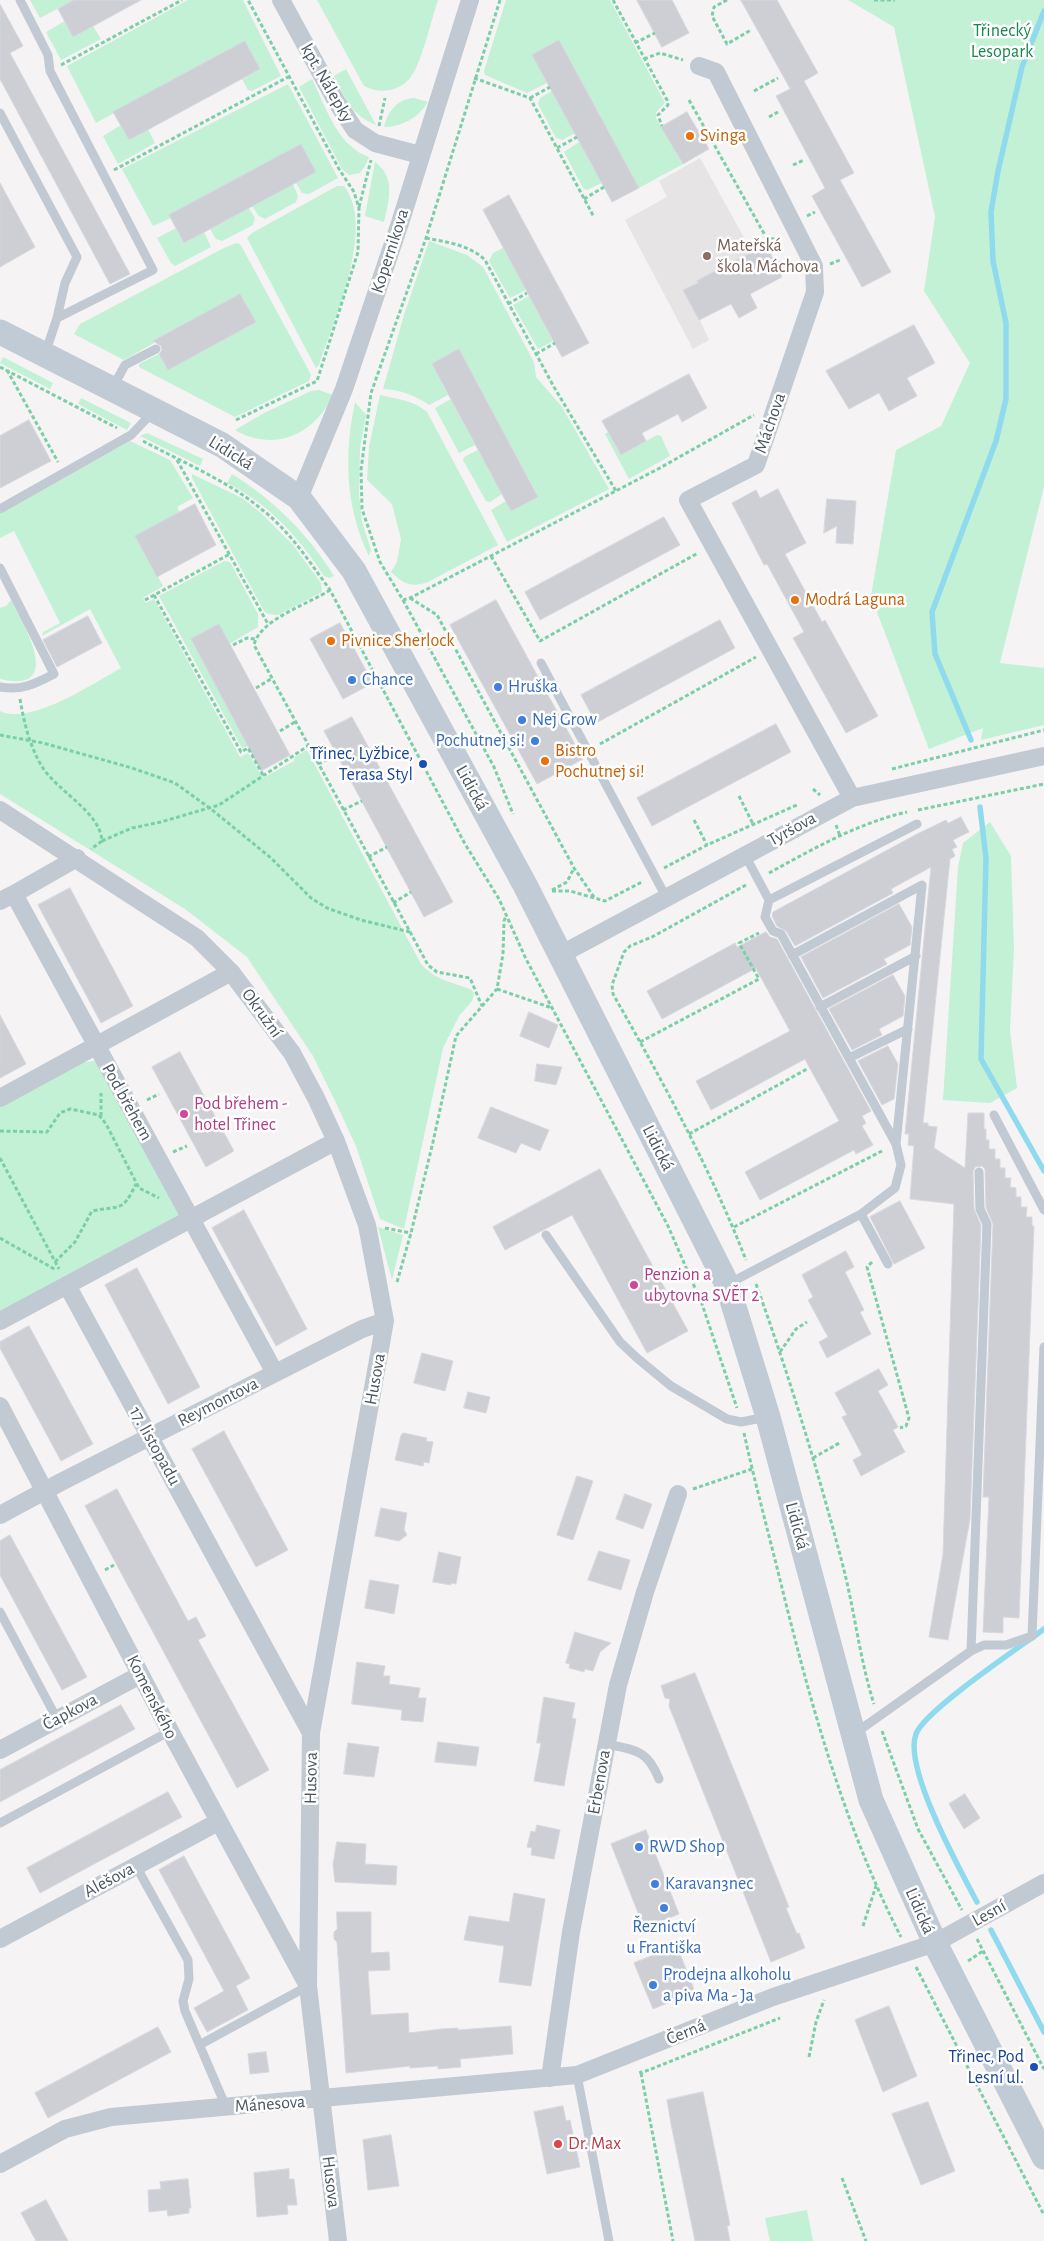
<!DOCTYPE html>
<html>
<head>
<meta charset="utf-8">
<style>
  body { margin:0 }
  canvas { display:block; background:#f5f3f3 }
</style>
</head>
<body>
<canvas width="1044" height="2241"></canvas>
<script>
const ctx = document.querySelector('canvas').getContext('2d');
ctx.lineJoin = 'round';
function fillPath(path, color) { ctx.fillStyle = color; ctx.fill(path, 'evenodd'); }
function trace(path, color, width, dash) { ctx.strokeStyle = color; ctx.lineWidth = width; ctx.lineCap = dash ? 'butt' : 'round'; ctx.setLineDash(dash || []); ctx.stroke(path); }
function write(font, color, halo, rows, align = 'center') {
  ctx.font = font + ' "Alegreya Sans",sans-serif'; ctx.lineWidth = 5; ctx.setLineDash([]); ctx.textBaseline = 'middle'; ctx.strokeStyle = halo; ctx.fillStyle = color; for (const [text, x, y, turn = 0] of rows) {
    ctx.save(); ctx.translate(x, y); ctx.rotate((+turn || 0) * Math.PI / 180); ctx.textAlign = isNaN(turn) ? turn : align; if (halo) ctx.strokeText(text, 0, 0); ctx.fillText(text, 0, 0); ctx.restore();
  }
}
fillPath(new Path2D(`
  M700,158L752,252L765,245L774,262L780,260L785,270L780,273L782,277L750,294L757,308L739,318L731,304L700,320L709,340L693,349L625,220L667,197L659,181Z`), '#e6e4e5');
fillPath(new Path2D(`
  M30,0H74L40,18Z
  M188,0H243L281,76L252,91L248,90L242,79L260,69L245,41L96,123L67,66Z
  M317,0H438C431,20 422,63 410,78C399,92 379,94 364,86Z
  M506,0H610L665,103L656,112V118L683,164L639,188L559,40L533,55L547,83L527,93L485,75L484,71Z
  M848,0H1044V487L1000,663L1044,668V725L981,740L983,728L929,749L871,596L896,450L941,426L970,363L924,291L935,217L894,27Z
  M65,21L73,37L93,26L101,39L61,60L46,32Z
  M346,69L376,125C350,114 346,100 334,76Z
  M312,79C326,107 337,146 369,157L365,166L360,173L349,175L342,169L299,87Z
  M288,84L338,178L309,194L302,193L296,183L300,144L170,215L171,218L153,226L122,169Z
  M552,91L575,133L562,140L556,138L538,104L540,98Z
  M414,98L428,102C418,118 402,127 384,127C388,111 397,99 414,98Z
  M121,125L129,140L148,129L155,143L118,164L103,136Z
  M579,142L602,183L587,190L583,188L564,152Z
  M375,162C396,177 389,200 384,222L365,216Z
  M293,184L298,196L296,202L265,219L259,216L252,206Z
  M337,186H344C376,228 334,319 319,365L316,368L247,238L252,233Z
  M249,208L255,218L253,225L222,241L216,239L210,229Z
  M176,228L185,243L204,232L211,247L175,266L171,263L157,238Z
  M429,241L467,255L483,267L534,362L536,377L562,407L609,489L507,542L491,510L506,501L511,511L538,496L459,350L432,364L448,395L429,405C415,395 400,390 383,389L404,315Z
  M236,243L240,244L244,251L308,369L311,375L309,381L235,417L139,367V364L159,354L168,369L255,322L240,294L153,341L154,343L124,360L74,334L80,324L222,249Z
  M503,248L526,290L510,298L489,261L493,253Z
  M529,296L553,341L538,349L513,305Z
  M3,357L53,383L50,389L0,363Z
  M319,390L333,395C315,434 275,453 235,430L264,413L311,391Z
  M380,395C397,399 413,400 427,412L498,545L428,582C411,588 404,584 391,572L397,562L401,539L392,504L367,480L369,447Z
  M81,398L131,423L127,430L78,404Z
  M451,399L475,445L459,453L435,408Z
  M355,402L366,415L360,448L359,495L362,522L371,550L369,556C345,507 344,454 355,402Z
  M608,432L621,455L657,435L661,436L670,456L629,479L605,434Z
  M147,433L203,459L200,466L140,436Z
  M130,441L170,460L193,498L177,507L180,512L136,536L163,586L143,598L146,603L154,599L240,757L248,753L263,778L294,761L295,757L307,750L421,964C438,982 451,981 472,990L474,994L472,1001L459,1016L443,1048L404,1229L380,1219L356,1146L336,1103L313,1056L247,957L185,909L0,794V711C30,726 92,684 121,668L90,609L42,636L43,632L60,623L14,531L0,538V514Z
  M478,450L502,494L490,502L486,501L463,460L464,457Z
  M192,474L242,498L261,513L293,545L321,583L322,592L278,615L268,614L264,611L192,478Z
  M232,474C273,499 309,535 334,576L329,578L324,576C299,537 269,504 227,483Z
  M224,561L230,562L258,614V627L229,644L219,624L191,639L248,746L242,748L159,596Z
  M11,600C25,627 65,694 0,679V608L6,606Z
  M990,822L1011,856L1014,949L1010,1030L1017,1088L990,1103L943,1100L958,867L963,843Z
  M95,1061L179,1215L0,1313V1107L84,1062Z
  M378,1227L403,1235L392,1280Z
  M807,2210L813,2241H770L765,2218Z`), '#c3f1d5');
trace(new Path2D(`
  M971,740L935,654L932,612L996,441L1006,399V323L993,261L991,212L998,171L1022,67L1044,11
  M980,807L986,858L981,1059L1044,1171
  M977,1902C960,1870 903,1767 916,1734C924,1711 1020,1647 1044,1629
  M991,1930L1044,2032`), '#90daee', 5.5);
const building = new Path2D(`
  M74,0H141L73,37L58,9Z
  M637,0H672L689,33L662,47Z
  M741,0H777L818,73L804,81L854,173L840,180L891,272L862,287L812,196L825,188L776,96L790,89Z
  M0,4L23,46L10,53L130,274L110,284L0,79Z
  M559,40L639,188L612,202L532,55Z
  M245,41L260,69L129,140L113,112Z
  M687,112L709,149L683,164L661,127Z
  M301,144L316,172L184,243L169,215Z
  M0,183L35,247L0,267Z
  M509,195L589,343L562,357L483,210Z
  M766,245L782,277L750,294L757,308L739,318L731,304L699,320L683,290L698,283L697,281Z
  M240,294L256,322L168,370L159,354L162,350L161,346L153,341Z
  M914,325L935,363L907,378L917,396L889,411L879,393L849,409L826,371Z
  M459,349L538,497L511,511L432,364Z
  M689,374L707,408L682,422L678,414L642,433L646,441L621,455L602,421Z
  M29,420L51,461L0,488V436Z
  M778,489L806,543L785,554L822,622L825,620L878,716L846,733L793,638L804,632L767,564L764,565L732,503L756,490L760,498Z
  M827,499L856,501L853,544L836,543L837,526L824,533Z
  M195,504L216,545L157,577L135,536Z
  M664,517L680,545L540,620L525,592Z
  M496,600L583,759L537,784L450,625Z
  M88,616L102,643L57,667L43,640Z
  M720,620L735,648L596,723L581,695Z
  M340,623L373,683L343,699L310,639Z
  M219,624L290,755L261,771L191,639Z
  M352,717L453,902L424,917L324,731Z
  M776,724L791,752L652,826L637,798Z
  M961,817L969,832L953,840L957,847L952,849L955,856L950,859L923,1123H928V1126L937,1127L934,1148L965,1168L968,1113H984V1129H986V1140H989V1149H995V1159H1000V1168H1005V1178H1011L1010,1187L1016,1188V1197H1021V1207H1027L1026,1217H1032V1226H1034L1019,1618L1003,1617V1633L983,1632L989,1497H983L993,1224L986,1208L985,1169L982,1166L975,1167L973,1172L974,1209L981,1225L970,1519L948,1640L929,1637L943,1554L954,1204L910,1199L914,1146L908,1145L909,1134H905L931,867L891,889L893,893L795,946L786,931L777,926L772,916L773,912L917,834L946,820L948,823Z
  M70,888L133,1006L101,1023L38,905Z
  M899,904L912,927L910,945L884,959L887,964L823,998L801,957Z
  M766,932L770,937L777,939L871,1111L862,1116L866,1123L862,1126L873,1145L856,1154L854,1150L760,1200L745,1172L839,1121L808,1065L805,1059L711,1110L696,1081L790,1031L759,974L756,968L662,1019L647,991L735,943L737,947Z
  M893,975L905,996L903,1016L879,1029L882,1035L852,1050L829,1009Z
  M529,1012L558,1025L549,1048L520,1036Z
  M0,1015L26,1064L0,1078Z
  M888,1046L898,1064L894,1099L882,1105L858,1061Z
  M180,1052L234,1151L206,1167L152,1067Z
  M537,1064L562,1067L556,1085L535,1081Z
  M491,1107L549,1130L540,1151L521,1143L516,1153L478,1138Z
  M600,1169L688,1331L647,1353L572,1215L505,1250L493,1227Z
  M900,1201L925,1248L894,1264L870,1217Z
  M244,1210L307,1329L276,1346L212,1228Z
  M846,1251L854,1267L845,1272L864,1310L860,1312L871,1334L827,1358L819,1342L828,1337L808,1300L813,1297L802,1275Z
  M137,1268L200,1387L168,1404L105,1285Z
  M29,1326L93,1444L61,1461L0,1348V1342Z
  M422,1353L453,1361L445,1391L414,1383Z
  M879,1369L888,1385L878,1391L898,1427L893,1430L905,1452L861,1476L853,1460L862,1455L842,1417L847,1415L835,1393Z
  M468,1392L490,1397L486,1413L464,1408Z
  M224,1431L288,1550L256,1567L192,1449Z
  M404,1433L427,1438L426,1441L433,1442L429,1463L424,1462L423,1466L395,1460L401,1435Z
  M577,1476L593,1481L573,1540L557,1535Z
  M117,1489L188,1621L196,1617L206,1636L198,1640L269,1770L237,1788L85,1506Z
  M625,1494L652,1504L643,1529L616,1519Z
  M381,1508L407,1513L404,1530L407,1535L399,1541L375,1536Z
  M10,1535L87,1677L62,1690L0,1575V1541Z
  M599,1551L630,1560L621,1590L588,1580Z
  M439,1552L461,1557L456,1584L451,1583V1585L433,1582Z
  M370,1580L399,1585L394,1614L365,1608Z
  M575,1632L611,1643L600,1652L593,1671L585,1669L584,1672L569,1668L570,1664L566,1663Z
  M357,1662L385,1666L383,1676H390L389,1684L420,1688L418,1698H426L423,1722L401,1720L402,1710L352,1704Z
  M695,1673L789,1907L786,1908L797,1934L799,1933L805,1948L771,1962L669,1706L670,1699L665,1698L661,1686Z
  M544,1697L575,1703L572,1718L576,1719L564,1786L534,1781L541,1743H537Z
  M121,1705L135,1729L0,1802V1770Z
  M438,1742L479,1747L476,1766L435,1762Z
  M348,1743L379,1747L374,1777L344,1774Z
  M168,1792L182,1817L40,1893L27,1868Z
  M965,1794L980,1818L964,1829L949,1804Z
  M537,1825L560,1830L554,1859L531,1855L532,1848L527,1847L531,1831L535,1832Z
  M646,1830L679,1914L644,1928L611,1844Z
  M337,1842L366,1844L365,1864L397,1866L396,1885L335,1882L333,1865Z
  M184,1856L250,1978L236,1986L248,2010L207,2032L194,2008L224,1991L159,1870Z
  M514,1893L545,1899L531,1986L499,1982L504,1946L464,1940L469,1916L509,1922Z
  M337,1912H371V1953L389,1952L390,1970L368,1971L371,2015L408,2013L409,2033L441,2029L458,2028V2030L511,2026L513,2054L460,2059L461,2067L438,2069V2066L410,2068V2066L346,2073L337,1942L334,1939V1932L337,1929Z
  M677,1946L695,1992L653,2009L634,1963Z
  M889,2006L917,2076L883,2092L855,2020Z
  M158,2027L171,2052L48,2118L35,2093Z
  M266,2052L269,2072L250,2074L248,2054Z
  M703,2092L730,2225L727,2226L730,2241H695L671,2124L667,2100Z
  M928,2102L955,2171L921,2185L892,2114Z
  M563,2106L566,2121L570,2120L580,2167L547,2174L534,2112Z
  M391,2135L399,2186L368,2190L363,2140Z
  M289,2169V2179H294L297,2205H287L288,2214L257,2217L254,2173Z
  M188,2179L191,2208H189V2213L168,2216L167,2210L149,2212L148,2190L161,2189L160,2182Z
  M46,2200L68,2241H36L21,2213Z`);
fillPath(building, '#cdcfd5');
trace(building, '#d7d9de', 1);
trace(new Path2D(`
  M500,0L426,238L371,393L361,470L362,509L380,562L403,600L410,598L658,469L754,415
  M613,0L667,100L668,105L658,115L662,126
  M727,0L714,7L712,16L727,44L751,30
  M874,0H895
  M635,43L655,33
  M644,59L660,53L683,60
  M61,65L182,0
  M474,78L530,98L594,217
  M754,91L778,78
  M530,98L550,87
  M689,100L762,230L766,237L781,241
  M769,117L778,112
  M379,126L385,98
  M557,148L577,137
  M793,165L804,160
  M114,170L290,76
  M584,199L604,187
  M359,207L371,160
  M807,216L815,212
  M426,238C446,242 470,245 485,260L554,387L616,491
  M830,264L840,260
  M784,273L796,267
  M508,304L527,293
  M536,354L555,343
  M0,367L117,428
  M7,370L58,462
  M236,420L317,381L358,252L359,208L354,192L339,169L248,0
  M143,441C180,461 228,481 260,508C289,530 309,561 330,590L465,844L499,899L526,959L668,1226L702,1304L737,1408
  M177,460L268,624
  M491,556L540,641L698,553
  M330,590C309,604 260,619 254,645L428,965L437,972L470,978L482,1006
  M154,595L241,752L248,748L263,775
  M410,598L437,615L574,868L594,897
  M145,600L230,554
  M403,600L494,767L513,814
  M233,645L247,638L255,639
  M256,688L271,679
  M20,699C24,722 29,744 41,765C56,791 100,811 102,841L91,849
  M280,731L295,722
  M0,735L43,743L132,768L175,783L211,809L271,858L311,898L327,908L361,920L410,932
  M600,744L756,657
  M318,764L337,755
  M892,769L1044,730
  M813,789L820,795
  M739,796L753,824
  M343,810L362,801
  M918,810L1044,784
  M694,820L707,845
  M836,825L840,836
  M102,841L132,828L161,822L219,805L308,746
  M368,857L387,847
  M664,868L707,845L799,804
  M769,873C813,849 858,823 907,812
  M746,885L652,937L630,946L624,952L612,985L613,994C662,1080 710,1168 746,1260
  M552,890L567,882L574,868
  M552,891H570L605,901L642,882
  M393,903L411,892
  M497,989L552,1008
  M640,1042L759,979L739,943L759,933
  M147,1100L159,1094
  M101,1116V1093
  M0,1131L47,1132L60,1113L70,1109L99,1115L106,1124L139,1188L159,1198
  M689,1134L807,1069
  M173,1152L187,1146
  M0,1158L59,1269
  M734,1227L884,1150
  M385,1228L411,1233
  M0,1238L56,1270
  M55,1262L75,1242L92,1211C121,1205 122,1213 136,1184
  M872,1262L867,1267L909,1418L906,1426L900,1428
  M397,1282L411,1233L433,1142L456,1036L497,989L503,954L504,921L506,916
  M756,1284C790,1378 819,1474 844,1570C855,1614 860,1660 874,1704
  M780,1352L796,1329L807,1322
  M744,1433C756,1488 771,1542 784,1596C813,1712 846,1830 901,1937
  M813,1458L841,1442
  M693,1489L752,1469
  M105,1570L114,1565
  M882,1731L918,1829L962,1910
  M863,1926L876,1886
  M977,1939L1044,2069
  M968,1961L983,1951
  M916,1967L1044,2215
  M809,2057L816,2022L824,2000
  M640,2071L641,2073L780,2018
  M641,2073L673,2241
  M842,2178L866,2241`), '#7ad0a6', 3, [4, 2.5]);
trace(new Path2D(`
  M20,0L48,55L50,71L153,270L57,318L45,354
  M0,113L77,257L65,283L57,318
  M113,387L125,365L156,349
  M0,509L131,435L152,413
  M0,568L54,674C35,684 21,691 0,687
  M541,663L666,897
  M745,855L769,900L917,824
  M792,955L922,885L896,1144
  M820,1007L916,956
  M849,1058L908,1029
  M994,1115L1044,1210
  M861,1214L888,1264
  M546,1235L620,1342L637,1358L671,1386L727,1419L741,1422L767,1417
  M728,1284L861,1214L895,1188L901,1165L896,1144L781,934L773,931L765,917L769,900
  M0,1612L57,1719
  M971,1651L984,1645H1006L1032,1636L1044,1347
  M854,1734L971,1651L987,1224L980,1209L979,1172
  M606,1744C635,1750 647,1749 659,1779
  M0,1823L170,1731
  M136,1866L188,1960L189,1979L183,2001L185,2011L226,2107
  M201,2044L308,1986
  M577,2075L609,2241`), '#c1cad2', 9);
trace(new Path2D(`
  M281,0L336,101L355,130L375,143L420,155
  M699,66L716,72L814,266L815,292L756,465L688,500L852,798
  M299,498L344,389L400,223L470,0
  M0,810L197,938L231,972L292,1053L316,1098L336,1141L367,1225L385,1321L311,1733L308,1986L338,2241
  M77,858L14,894L275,1373
  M0,901L14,894
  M560,955L852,798L1044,756
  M0,1098L231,972
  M67,1285L311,1733
  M0,1321L336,1141
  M0,1406L170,1731L307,1984
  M0,1515L61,1482L362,1329L385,1321
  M0,1750L140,1675
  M0,1939L218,1822
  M550,2078L571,1932L618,1685L645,1592L678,1494
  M0,2164L65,2129L111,2117L577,2075L773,1997L935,1943L1044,1883`), '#c1cad2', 18);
trace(new Path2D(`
  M0,332L222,445L299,498L354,571L525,885L727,1284L768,1417L871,1800L935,1943L1044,2157`), '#c1cbd6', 25);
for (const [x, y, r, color] of [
  [690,136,5,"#e8710a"],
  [707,256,5,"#8d6e63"],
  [795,600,5,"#e8710a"],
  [331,641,5,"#e8710a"],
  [352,680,5,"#3f7fe0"],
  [498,687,5,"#3f7fe0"],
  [522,720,5,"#3f7fe0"],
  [535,741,5,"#3f7fe0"],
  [545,761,5,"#e8710a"],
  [423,764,5,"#1a4fb4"],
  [184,1114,5,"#d1479c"],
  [634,1285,5,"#d1479c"],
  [639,1847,5,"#3f7fe0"],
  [655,1884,5,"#3f7fe0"],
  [664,1908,5,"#3f7fe0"],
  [653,1985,5,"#3f7fe0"],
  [1034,2067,5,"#1a4fb4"],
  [558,2144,5,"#e0444e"]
]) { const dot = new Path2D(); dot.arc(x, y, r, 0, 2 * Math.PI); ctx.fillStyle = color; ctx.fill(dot); trace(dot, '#fff', 2); }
write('18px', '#17864f', '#fff', [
  ["Třinecký",1002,31],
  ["Lesopark",1002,52]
]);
write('18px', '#4a5661', '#fff', [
  ["kpt. Nálepky",327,83,60],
  ["Kopernikova",390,251,-72],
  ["Máchova",770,423,-71],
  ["Lidická",231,453,32],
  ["Lidická",472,788,61],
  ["Tyršova",792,829,-29],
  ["Okružní",262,1013,54],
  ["Pod břehem",127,1102,61],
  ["Lidická",658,1148,63],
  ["Husova",375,1379,-80],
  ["Reymontova",218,1402,-27],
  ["17. listopadu",155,1446,61],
  ["Lidická",797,1526,75],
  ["Komenského",152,1697,63],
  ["Čapkova",70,1712,-28],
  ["Husova",311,1778,-89],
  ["Erbenova",599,1782,-80],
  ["Alešova",109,1880,-28],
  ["Lidická",920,1911,66],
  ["Lesní",989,1913,-29],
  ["Černá",686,2032,-22],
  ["Mánesova",270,2104,-4],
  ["Husova",331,2182,83]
]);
write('18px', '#c56008', '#fff', [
  ["Svinga",700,136],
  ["Modrá Laguna",805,600],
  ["Pivnice Sherlock",341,641],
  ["Bistro",555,751],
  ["Pochutnej si!",555,772]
], 'left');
write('18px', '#785e54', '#fff', [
  ["Mateřská",717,246],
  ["škola Máchova",717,267]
], 'left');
write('18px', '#366cbe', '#fff', [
  ["Chance",362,680],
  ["Hruška",508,687],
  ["Nej Grow",532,720],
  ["Pochutnej si!",525,741,"right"],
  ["RWD Shop",649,1847],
  ["Karavan3nec",665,1884],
  ["Řeznictví",664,1927,"center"],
  ["u Františka",664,1948,"center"],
  ["Prodejna alkoholu",663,1975],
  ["a piva Ma - Ja",663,1996]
], 'left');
write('18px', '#164399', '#fff', [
  ["Třinec, Lyžbice,",413,754],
  ["Terasa Styl",413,775],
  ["Třinec, Pod",1024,2057],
  ["Lesní ul.",1024,2078]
], 'right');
write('18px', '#b23c85', '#fff', [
  ["Pod břehem -",194,1104],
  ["hotel Třinec",194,1125],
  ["Penzion a",644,1275],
  ["ubytovna SVĚT 2",644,1296]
], 'left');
write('18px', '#be3a42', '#fff', [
  ["Dr. Max",568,2144]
], 'left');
</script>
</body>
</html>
